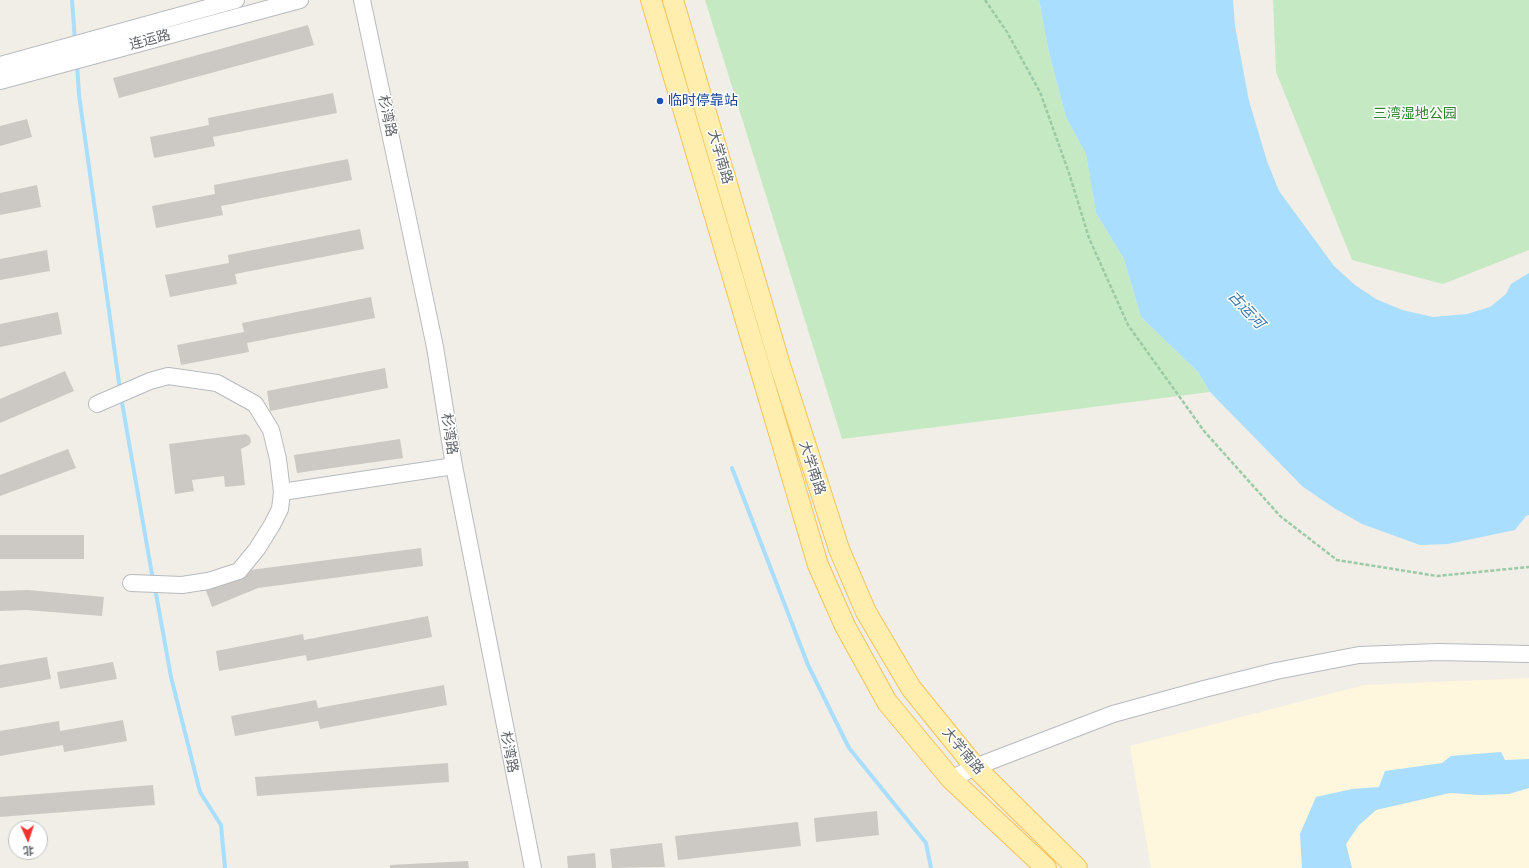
<!DOCTYPE html>
<html>
<head>
<meta charset="utf-8">
<style>
  body { margin:0 }
  #map { position:relative; width:1529px; height:868px; overflow:hidden; background:#f1eee7; font-family:Cabin,"Noto Sans SC",sans-serif }
  canvas { display:block }
  .north { position:absolute; left:8px; top:820px; width:40px; height:40px; box-sizing:border-box; background:#fff; border:1px solid #bfc1c3; border-radius:50%; rotate:177deg; font-size:11px; font-weight:700; line-height:16px; text-align:center; color:#5e6368 }
  .north::after { content:''; display:block; margin:auto; width:14px; height:18px; background:#f0332d; clip-path:polygon(50% 0,100% 100%,50% 72%,0 100%) }
</style>
</head>
<body>
<div id="map">
<canvas width="1529" height="868"></canvas>
<div class="north">北</div>
</div>
<script>
const ctx = document.querySelector('canvas').getContext('2d');
ctx.lineJoin = 'round';
function fillPath(path, color) { ctx.fillStyle = color; ctx.fill(path, 'evenodd'); }
function trace(path, color, width, dash) { ctx.strokeStyle = color; ctx.lineWidth = width; ctx.lineCap = dash ? 'butt' : 'round'; ctx.setLineDash(dash || []); ctx.stroke(path); }
function write(font, color, halo, rows, align = 'center') {
  ctx.font = font + ' Cabin,"Noto Sans SC",sans-serif'; ctx.lineWidth = 3; ctx.setLineDash([]); ctx.textBaseline = 'middle'; ctx.strokeStyle = halo; ctx.fillStyle = color; for (const [text, x, y, turn = 0] of rows) {
    ctx.save(); ctx.translate(x, y); ctx.rotate((+turn || 0) * Math.PI / 180); ctx.textAlign = isNaN(turn) ? turn : align; if (halo) ctx.strokeText(text, 0, 0); ctx.fillText(text, 0, 0); ctx.restore();
  }
}
fillPath(new Path2D(`
  M1529,678V868H1151L1130,746L1364,685Z`), '#fff6de');
fillPath(new Path2D(`
  M705,0H1039L1049,53L1066,117L1086,154L1096,213L1124,259L1141,317L1198,372L1210,392L842,439Z
  M1273,0H1529V250L1443,284L1352,260L1276,72Z`), '#c5e9c3');
fillPath(new Path2D(`
  M1039,0H1233L1235,26L1249,101L1267,161L1279,191L1334,266L1355,285L1376,299L1402,310L1433,317L1467,314L1490,307L1506,294L1511,284L1529,273V515L1526,516L1515,530L1448,544L1420,545L1362,524L1334,508L1302,486L1210,392L1198,372L1141,317L1124,259L1096,213L1086,154L1066,117L1049,53Z
  M1501,752L1505,760L1529,759V788L1509,794L1480,795L1450,793L1376,810L1359,825L1346,844L1352,868H1302L1300,834L1316,797L1352,789L1379,787L1385,771L1442,763L1451,756Z`), '#a9deff');
trace(new Path2D(`
  M72,0L75,41
  M77,64L79,95L120,390
  M121,397L153,580
  M732,468L808,665L849,748L926,843L931,868
  M155,588L171,677L200,792L221,825L225,868`), '#a9deff', 4);
fillPath(new Path2D(`
  M308,25L314,45L119,98L113,78Z
  M333,93L337,113L213,137L215,146L154,158L150,137L209,125L208,118Z
  M27,119L32,137L0,146V126Z
  M348,159L352,180L221,206L223,215L156,228L152,206L215,194L214,185Z
  M37,185L41,207L0,215V193Z
  M360,229L364,249L235,274L237,284L170,297L165,275L229,263L228,255Z
  M47,250L50,271L0,280V259Z
  M371,297L375,318L247,343L249,352L181,365L177,345L244,332L242,323Z
  M58,312L62,334L0,347V324Z
  M385,368L388,388L270,411L267,391Z
  M65,371L74,391L0,423V399Z
  M246,434L250,437L251,442L249,445L241,449L245,485L225,487L224,476L192,480L194,491L175,494L169,444Z
  M400,439L403,458L297,473L294,455Z
  M68,449L76,468L0,496V475Z
  M0,535H84V559H0Z
  M421,548L423,566L258,588L212,607L205,588L250,570Z
  M28,590L104,597L102,616L26,610L0,611V591Z
  M428,616L432,637L307,661L306,655L219,671L216,651L303,634L304,640Z
  M47,657L51,679L0,688V665Z
  M113,662L117,679L60,689L57,672Z
  M444,685L447,705L320,729L318,721L235,736L231,716L316,700L318,708Z
  M123,720L127,741L64,752L63,745L0,756V731L59,721L60,731Z
  M448,763L449,782L257,796L255,777Z
  M153,785L155,805L0,817V797Z
  M877,811L879,835L816,842L814,818Z
  M798,822L801,846L678,860L675,836Z
  M662,843L665,867L612,868L610,849Z
  M595,853L596,868H568L567,856Z
  M468,861L469,868H390V865Z`), '#ccc9c4');
const minor = new Path2D(`
  M362,0L435,347L454,466L533,868
  M0,65L236,0
  M0,81L300,0
  M97,404L150,381L168,376L217,383L255,404L271,430L278,459L282,492
  M131,583L182,585L208,581L239,571L257,549L272,525L280,509L282,492L454,466
  M951,779L975,767L1113,714L1204,689L1276,671L1359,655L1438,652L1529,654`);
const major = new Path2D(`
  M651,0L818,565L845,626L887,702L951,779L1046,868
  M673,0L780,365L839,549L866,612L911,688L975,767L1077,868`);
trace(minor, '#b7babe', 18);
trace(major, '#f7c35a', 22);
trace(new Path2D(`
  M985,0L1007,32L1040,92L1069,173L1089,238L1128,325L1204,431L1280,516L1337,560L1437,576L1529,567`), '#9bcaa7', 2.5, [4, 2]);
trace(minor, '#fff', 16);
trace(major, '#ffeeae', 20);
for (const [x, y, r, color] of [
  [660,101,4,"#1a4fb4"]
]) { const dot = new Path2D(); dot.arc(x, y, r, 0, 2 * Math.PI); ctx.fillStyle = color; ctx.fill(dot); trace(dot, '#fff', 1.5); }
write('14px', '#5e6368', '#fff', [
  ["连运路",150,40,-15],
  ["杉湾路",387,116,78],
  ["大学南路",720,157,74],
  ["杉湾路",449,434,81],
  ["大学南路",812,468,72],
  ["大学南路",963,751,50],
  ["杉湾路",509,752,79]
]);
write('14px', '#164399', '#fff', [
  ["临时停靠站",668,101]
], 'left');
write('14px', '#318331', '#fff', [
  ["三湾湿地公园",1415,114]
]);
write('italic 15px', '#3d7aad', '#fff', [
  ["古运河",1246,310,47]
]);
</script>
</body>
</html>
